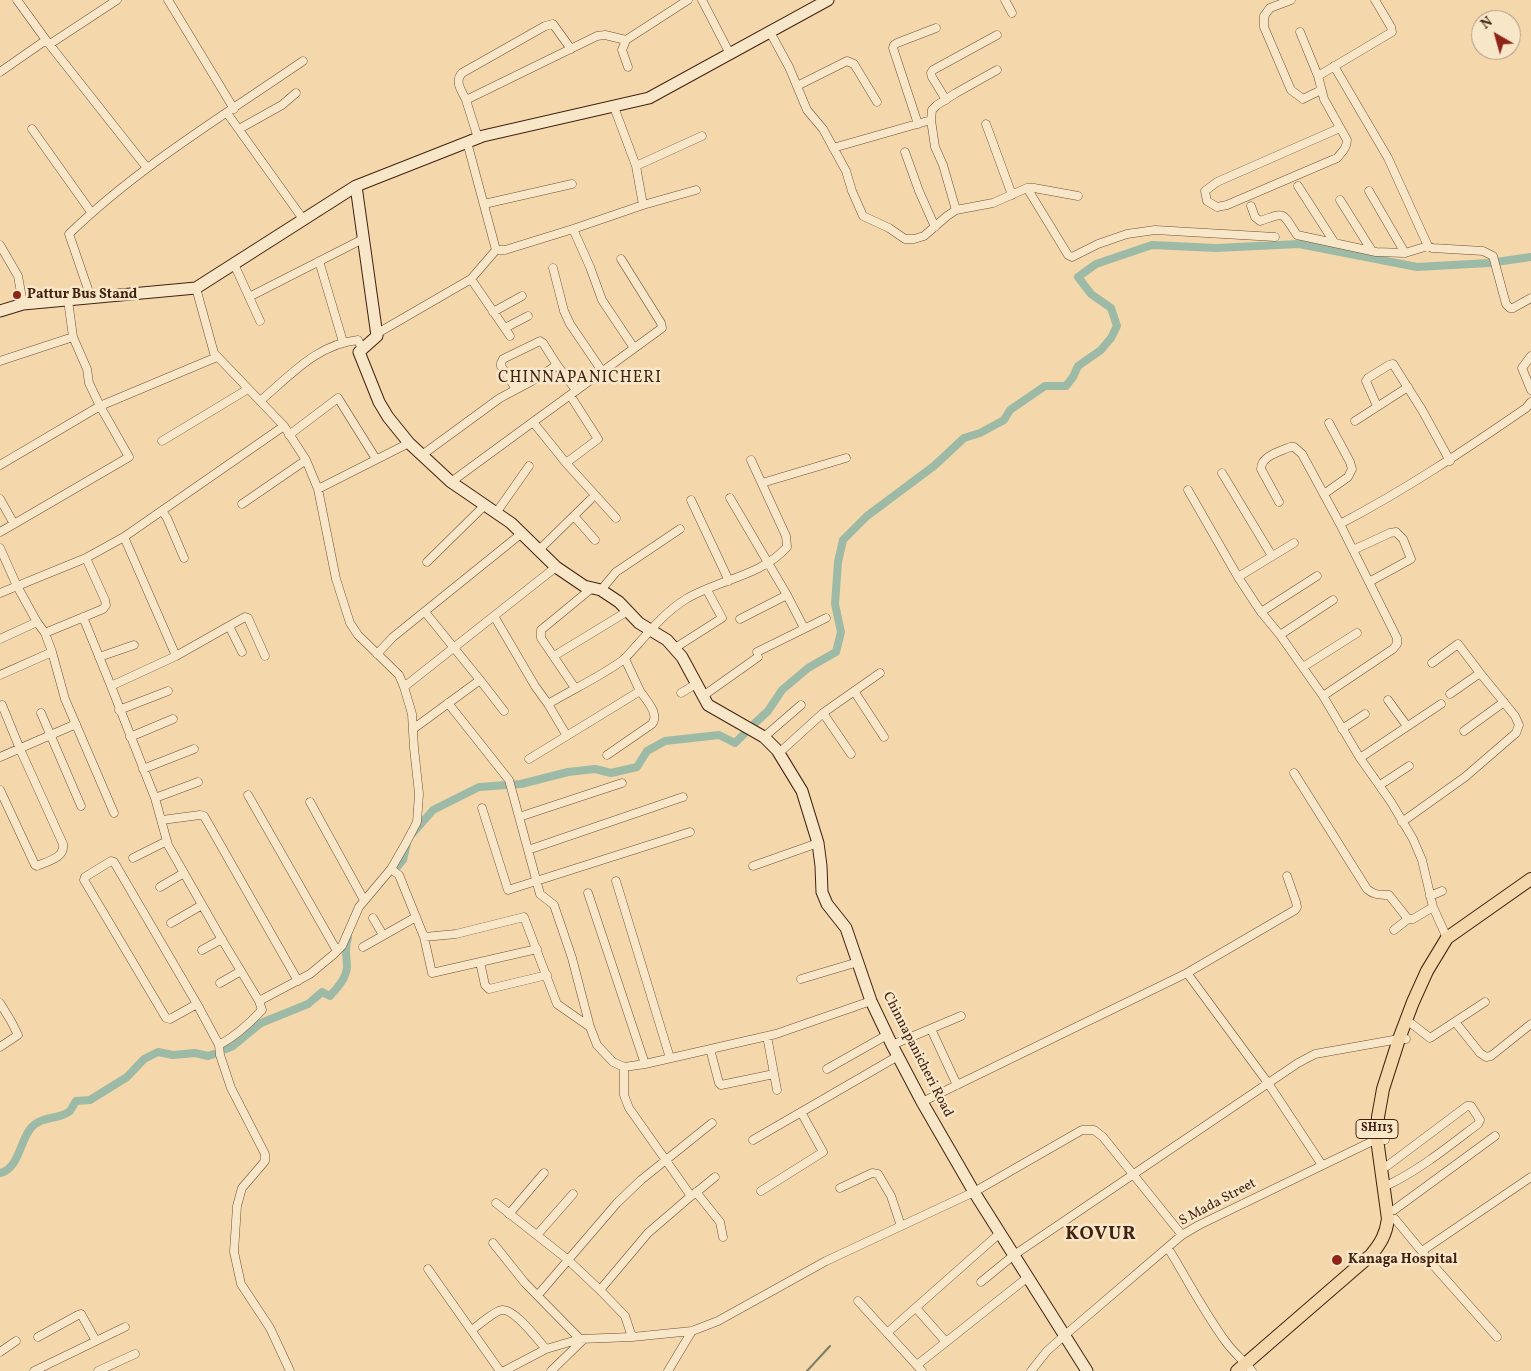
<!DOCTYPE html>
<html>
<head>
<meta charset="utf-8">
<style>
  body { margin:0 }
  #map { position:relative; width:1531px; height:1371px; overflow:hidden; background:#f4d8ab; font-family:Vollkorn,serif }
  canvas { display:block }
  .north { position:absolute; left:1471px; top:10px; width:50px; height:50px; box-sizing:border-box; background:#f8e6c8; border:1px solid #af987f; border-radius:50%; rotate:322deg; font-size:14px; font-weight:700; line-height:20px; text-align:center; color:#412211 }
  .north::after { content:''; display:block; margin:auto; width:18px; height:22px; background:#8f2418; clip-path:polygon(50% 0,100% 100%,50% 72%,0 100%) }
</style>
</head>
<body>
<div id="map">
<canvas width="1531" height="1371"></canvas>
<div class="north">N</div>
</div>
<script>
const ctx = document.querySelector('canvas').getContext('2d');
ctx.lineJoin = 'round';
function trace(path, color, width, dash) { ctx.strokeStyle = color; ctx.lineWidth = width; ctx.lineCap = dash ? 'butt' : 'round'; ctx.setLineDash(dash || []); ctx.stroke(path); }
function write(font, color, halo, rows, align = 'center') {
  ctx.font = font + ' Vollkorn,serif'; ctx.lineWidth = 5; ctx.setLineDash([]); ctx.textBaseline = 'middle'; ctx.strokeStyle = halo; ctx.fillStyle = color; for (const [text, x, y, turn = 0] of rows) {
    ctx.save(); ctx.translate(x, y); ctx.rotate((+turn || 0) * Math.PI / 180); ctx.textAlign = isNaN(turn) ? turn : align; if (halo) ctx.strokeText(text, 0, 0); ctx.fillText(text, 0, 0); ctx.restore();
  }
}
trace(new Path2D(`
  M807,1371L830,1346`), '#787d6a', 2);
trace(new Path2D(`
  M755,723L768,711L782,690L808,668L836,652L841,632L835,604L838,562L843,540L867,516L934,466L964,438L980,433L1004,420L1010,410L1045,386H1066L1073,377L1078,366L1101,350L1111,338L1117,326L1111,308L1091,294L1078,277L1096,264L1152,245L1216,248L1299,244L1417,267L1489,263L1531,257
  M413,833L433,810L479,787L521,784L568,772L595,769L611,773L637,767L647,751L665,741L719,735L735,743L745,733
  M398,866L403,860L407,843
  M226,1049L233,1046L261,1023L308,1004L322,992L330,996C337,988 346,979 347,967C347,957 344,948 348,938
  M0,1173C19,1169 20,1140 31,1128C42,1115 60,1120 70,1111C72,1108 74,1104 76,1101L90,1100L127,1077L144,1059L158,1052L173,1055L195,1053L208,1056L214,1054`), '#9cbaa6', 8);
const street = new Path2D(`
  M17,0L46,40L147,168
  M168,0L234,109
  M702,0L730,54
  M1005,0L1012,13
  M1291,0L1270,8L1264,16V27L1291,90L1303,99L1321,90
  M770,32L789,67L807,110L823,129L846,171L852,191L863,216L889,228L905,239H914L924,236L947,216L956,210L993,203L1027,188H1034L1078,196
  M1300,32L1318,76
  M50,44L117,0
  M1334,66L1388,158L1428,246L1432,248L1483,251L1493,256L1506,304L1510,308H1513L1531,298
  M628,67L622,50L626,40L688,0
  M0,72L46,40
  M797,86L847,61L854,64L877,102
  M466,100C462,91 454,82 462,73L545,26L553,24L571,49
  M946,100L932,77L931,73L933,70L997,35
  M614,107L636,166L643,205
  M227,113L303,219
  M918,124L893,48L894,45L897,43L936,28
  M986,124L1012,195
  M1340,128L1217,182L1205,191L1207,201L1217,207L1227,205L1337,158C1342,152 1347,148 1347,140L1324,99L1318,76L1392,32L1391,27L1375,0
  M32,129L91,212
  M239,129L282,105L296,93
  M478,138L466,100L597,36L605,35L626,40
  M467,142L496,250H505L573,229
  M833,148L931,120
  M905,152L919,191L935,227
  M636,166L702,136
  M1298,186L1334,242
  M1027,188L1068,255L1072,257L1098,244L1127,234L1155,230L1275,237
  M1369,191L1405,253
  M1340,200L1372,251
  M484,204L572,184
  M1251,206L1255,217L1260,221C1286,212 1281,211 1297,235L1376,252L1405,253L1428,246
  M956,210L943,165L935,147L931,120L932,110L937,105L956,93L997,70
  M0,245L18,276L23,304
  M319,261L343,342
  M234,264L260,321
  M553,268L564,311L570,324L602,371
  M471,279L510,336
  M196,288L214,353L284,426L306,460L318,489L336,579L350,623L358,635L399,675L404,687L412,714L414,748L419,794L417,822L406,843L391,869L399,875L424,937L456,934L524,917L557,1004L590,1027L597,1045L613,1062L624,1067L645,1064L776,1034L871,1001
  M249,297L363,239
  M91,298L69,234C138,167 223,116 303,61
  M68,300L73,337
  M493,312L522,296
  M505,328L528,316
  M376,334L471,279L496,250
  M634,348L602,300L590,267L573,229L643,205L696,190
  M1531,356L1522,368L1531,390
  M0,361L73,337L87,369L89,383L100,406L0,465
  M516,389L501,366V363L503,359L540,341L543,343L557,365
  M260,401C290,376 317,344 358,340L362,349
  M1377,406L1366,381L1368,378L1389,365L1393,364L1422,410L1450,461
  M1355,421L1408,387
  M533,422L662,328L661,323L621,259
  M289,435L338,398L376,459
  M162,441L248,389
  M422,455L500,398L532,381L557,365L576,390
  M566,463L598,439L570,395
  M1222,473L1272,556
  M451,482L533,422L566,463L616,518
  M762,483L846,458
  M318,489L409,443
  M1188,490L1238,577
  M1324,494L1348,477L1352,469L1350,462L1329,423
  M730,498L787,595L804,628
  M0,499L14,524L129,457L100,406L217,357
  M691,500L729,581
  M1279,502L1261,469C1261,456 1279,452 1290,447H1294L1302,454L1340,524C1405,490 1465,450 1526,408L1531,402
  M242,504L306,460
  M162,511L167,518L184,558
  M496,513L529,466
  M574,516L595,540
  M0,532L14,524
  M1294,543L1238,577L1261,612L1280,635L1323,696L1360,758L1391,802L1413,839L1422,860L1433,907L1447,938
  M0,548L17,586L37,622
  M539,550L590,500
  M1353,550L1390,533L1396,532L1403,539L1411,559L1369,582
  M427,562L485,505
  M601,590L616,572L680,529
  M0,593L86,558
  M1261,612L1317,576
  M494,616L535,686L548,704L567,736
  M83,617L111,686
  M740,619L787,595
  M229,626L245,617L248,618L265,656
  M1280,635L1333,600
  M0,639L37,622L45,633
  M675,648L722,618L707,590
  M52,652L65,699L114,813
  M757,652L826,618
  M377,654L393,637L522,533
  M176,656L229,626L242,652
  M554,656L628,611
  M99,657L134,645
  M1432,663L1458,644L1480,673
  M1303,667L1357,633
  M0,675L52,652L45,633L103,609L106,605L105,600L86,558L124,537
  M480,680L504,711
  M404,687L556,567
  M575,688L541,638V630L592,588
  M854,691L884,737
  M681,693L696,684
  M703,696L758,657
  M1323,696L1393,649L1397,644V638L1340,524
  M1388,700L1407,726
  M448,703L509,780L540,894L554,905L572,958L590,1027
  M548,704C573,689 600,677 623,660C629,655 634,648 639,643C653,627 668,610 686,599C719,579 760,577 787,547L786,536L751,460
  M119,710L168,691
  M41,713L81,806
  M823,713L851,754
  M413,729L480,680L425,612
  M1342,729L1365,714
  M1464,731L1504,702
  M130,737L173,719
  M764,737L801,705
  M779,753L823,713L880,673
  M607,755L652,724C660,714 646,700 640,691
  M0,757L76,724
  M1360,758L1441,704
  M529,759L640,691L625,659
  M143,769L194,749
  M1294,773L1367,889C1375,896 1379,894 1389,895L1408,919H1413L1433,907
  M1380,785L1409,766
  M0,790L35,865L37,866C48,861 65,858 63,844L20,749L2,705
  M248,795L337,951
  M155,798L198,782
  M310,802L364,900
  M482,808L508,890L690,832
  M519,817L622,783
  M162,820L200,815L204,816L298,981
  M1402,822L1465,777L1516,733L1519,725L1515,716L1480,673L1450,694
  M528,850L683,797
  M133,858L167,841
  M111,861L114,862L197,1004L170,1019L166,1018L84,880L85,877Z
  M753,866L818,843
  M616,881L670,1058
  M160,887L184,873
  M588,893L645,1064
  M1430,896L1442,891
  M373,918L383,935
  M171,923L202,905
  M1394,930L1408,919
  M424,937L432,973L537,949
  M363,947L416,917
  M202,950L222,939
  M480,962L485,985L489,989L547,975
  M1187,973L1295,910L1297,907L1296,902L1287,876
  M801,979L858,962
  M220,983L241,971
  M259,1001L310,974L333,955L342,946L359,907L391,869
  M0,1003L11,1021L18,1035L0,1047
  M197,1004L219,1045L220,1055L231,1088L265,1154V1161L260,1167L242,1188L237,1206L234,1252L241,1284L270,1328L290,1371
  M1456,1023L1480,1053L1486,1057L1491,1056L1531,1024
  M1412,1024L1430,1038L1485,1002
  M931,1029L957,1085
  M767,1036L777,1090
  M219,1045C236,1036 249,1024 262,1010L259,1001L221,938L168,845L155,798L111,686L176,656L124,537L284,426
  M892,1045L961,1016
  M710,1049L719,1083L721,1085L774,1074
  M827,1069L887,1035
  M922,1102L1187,973L1268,1083L1322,1165
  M753,1140L898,1056
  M1387,1166L1467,1106H1471L1480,1120L1478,1124C1449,1146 1422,1168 1390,1184
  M840,1188L872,1173L878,1174L891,1196L901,1226
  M761,1191L823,1152L801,1112
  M696,1192L720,1222L723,1237
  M693,1195L715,1177
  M496,1203L567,1259L600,1290L625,1316L632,1337
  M1394,1210L1495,1136
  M509,1214L544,1173
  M1395,1219L1433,1265L1497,1337
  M537,1235L573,1194
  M493,1243L525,1283L580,1339
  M1168,1248C1187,1279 1204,1312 1226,1342C1234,1353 1244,1361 1252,1371
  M1422,1251L1531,1177
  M428,1269L500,1371
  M981,1282L1014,1255L1298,1063L1315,1054L1399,1039H1406
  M600,1290L648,1233L691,1196L629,1108L624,1095V1067
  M538,1295L617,1203L641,1180L712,1123
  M858,1301L922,1371
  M916,1308L946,1342
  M472,1330C479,1325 494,1311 502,1310C514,1308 538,1340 546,1349
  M887,1333L1000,1233
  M38,1337L78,1315L81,1314L96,1341
  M0,1352L16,1341
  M917,1365L1028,1277
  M34,1371L125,1327
  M98,1371L135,1354
  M504,1371L546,1349L580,1339L632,1337L692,1331L718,1321L826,1261L974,1192L1082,1130H1094L1103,1137L1182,1235
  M551,1371L583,1340
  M668,1371L692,1331
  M1031,1371L1047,1351L1065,1335L1182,1235L1199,1225L1377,1139L1385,1140`);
const secondary = new Path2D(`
  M356,186L377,336L359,352L379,402L388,417L409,443L451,482L511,523L556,567L584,586L601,590L619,602L639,623L667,640L682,657L708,705L764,737L777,750L802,791L818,843L821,866L822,892L827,904L846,928L871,1001L892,1045L922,1102L974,1192L1087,1371
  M0,311L23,304L196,288L356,186L483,136L649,98L828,0`);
const primary = new Path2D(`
  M1237,1371L1371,1255C1381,1243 1386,1234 1388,1219L1377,1139L1378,1117L1383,1089L1399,1039L1413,1002L1427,971L1447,938L1531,879`);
trace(street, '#6e5038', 9);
trace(secondary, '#412211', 13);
trace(primary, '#412211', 14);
trace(street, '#f8e6c8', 8);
trace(secondary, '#f8e6c8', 11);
trace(primary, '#f4d8ab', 12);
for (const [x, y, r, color] of [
  [17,295,5,"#8f2418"],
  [1337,1260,6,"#8f2418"]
]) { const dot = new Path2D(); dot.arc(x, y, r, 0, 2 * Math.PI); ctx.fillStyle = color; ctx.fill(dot); trace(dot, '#f8e6c8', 2); }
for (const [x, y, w] of [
  [1377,1129,42]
]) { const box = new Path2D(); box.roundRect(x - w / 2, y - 9.5, w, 19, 4); ctx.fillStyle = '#f8e6c8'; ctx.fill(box); trace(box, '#412211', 1); }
write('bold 12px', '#412211', null, [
  ["SH113",1377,1129]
]);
write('bold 14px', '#412211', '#f8e6c8', [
  ["Pattur Bus Stand",27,295],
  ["Kanaga Hospital",1348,1260]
], 'left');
write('14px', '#412211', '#f8e6c8', [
  ["Chinnapanicheri Road",917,1055,63],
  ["S Mada Street",1218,1203,-28]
]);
ctx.letterSpacing = '1px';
write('16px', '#412211', '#f8e6c8', [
  ["CHINNAPANICHERI",580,379]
]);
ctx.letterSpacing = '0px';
ctx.letterSpacing = '1px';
write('bold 19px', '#412211', '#f8e6c8', [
  ["KOVUR",1101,1236]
]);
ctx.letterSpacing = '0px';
</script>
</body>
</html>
